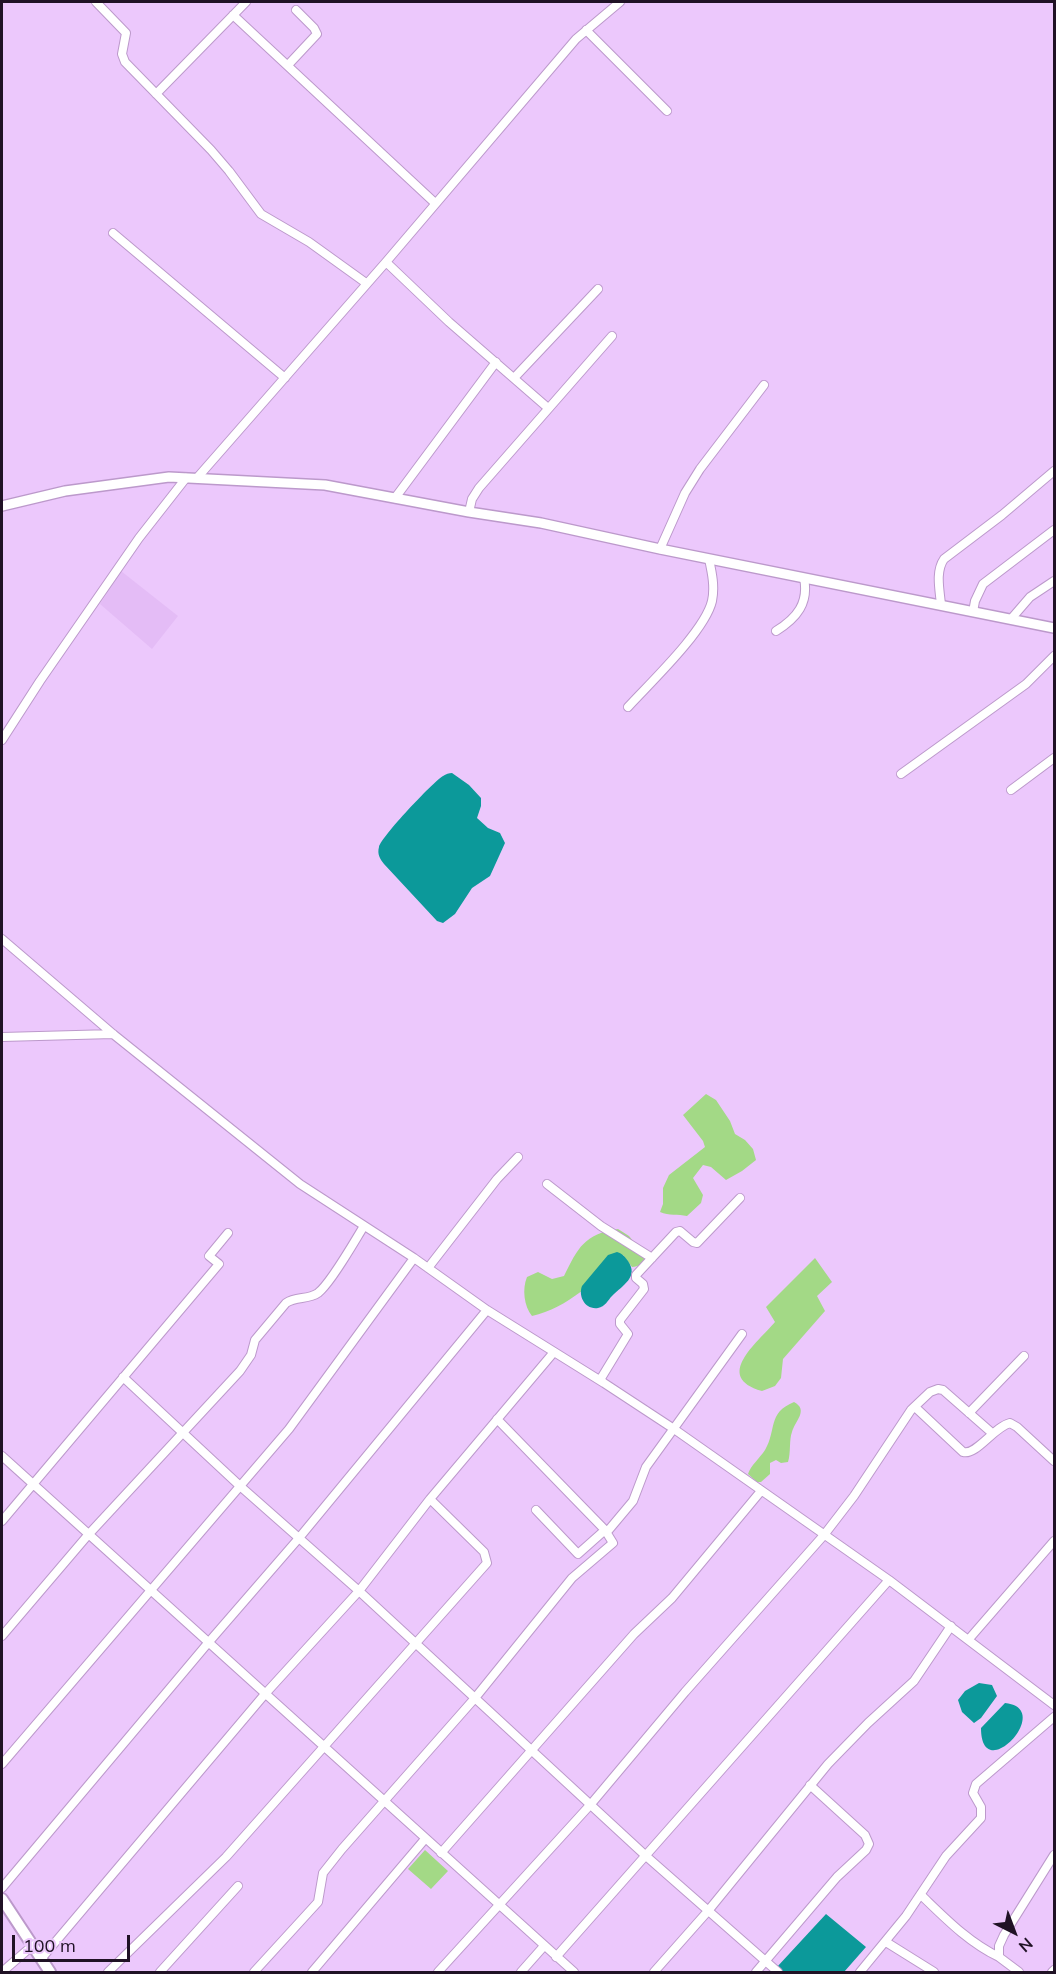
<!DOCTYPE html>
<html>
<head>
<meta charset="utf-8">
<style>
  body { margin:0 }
  #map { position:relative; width:1056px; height:1974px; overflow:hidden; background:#ecc8fc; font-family:Mulish,sans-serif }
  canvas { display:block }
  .frame { position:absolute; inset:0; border:3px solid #201225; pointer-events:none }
  .north { position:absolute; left:984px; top:1902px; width:60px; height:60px; -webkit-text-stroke:4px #ecc8fc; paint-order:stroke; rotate:138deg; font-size:16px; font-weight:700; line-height:24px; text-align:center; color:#201225 }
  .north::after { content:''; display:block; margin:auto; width:21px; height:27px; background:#201225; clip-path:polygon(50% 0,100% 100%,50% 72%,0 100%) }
  .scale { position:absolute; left:12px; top:1935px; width:118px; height:27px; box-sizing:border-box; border:3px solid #201225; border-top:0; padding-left:8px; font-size:18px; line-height:21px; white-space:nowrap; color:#201225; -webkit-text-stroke:4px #ecc8fc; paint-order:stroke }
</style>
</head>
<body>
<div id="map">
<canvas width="1056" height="1974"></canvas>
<div class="frame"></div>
<div class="north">N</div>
<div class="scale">100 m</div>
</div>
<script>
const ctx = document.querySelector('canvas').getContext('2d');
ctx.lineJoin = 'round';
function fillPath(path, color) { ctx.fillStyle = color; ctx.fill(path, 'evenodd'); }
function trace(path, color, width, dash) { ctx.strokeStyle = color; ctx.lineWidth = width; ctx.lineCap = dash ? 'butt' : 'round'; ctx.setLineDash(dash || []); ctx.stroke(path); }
fillPath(new Path2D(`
  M121,571L178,616L152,649L100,604Z`), '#e4bcf6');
fillPath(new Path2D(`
  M706,1094L716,1100L730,1121L735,1134L745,1140L753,1149L756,1160L742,1171L726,1180L711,1167L703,1165L693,1178L703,1195L701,1203L687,1216C678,1214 669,1216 660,1212L663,1204V1188L669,1175L705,1147L703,1141L683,1115Z
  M618,1229L629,1236L647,1258C642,1263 639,1267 632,1267L623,1255C597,1279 568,1308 532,1316C524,1306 522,1289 527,1277L538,1272L552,1279L564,1276C578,1248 584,1234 618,1229Z
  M815,1258L832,1282L817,1296L825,1311L783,1359L781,1378L775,1386L762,1391C713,1377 757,1343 775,1322L766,1307Z
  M794,1402C809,1410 795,1421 792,1432C789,1439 791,1453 788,1462L781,1463L776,1460L770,1463V1474L761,1482H757L748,1474C751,1465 760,1458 765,1450C777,1430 767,1413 794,1402Z
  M425,1850L448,1871L431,1889L408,1869Z`), '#a3d986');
fillPath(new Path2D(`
  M452,773L469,785L481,798V806L477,818L488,828L500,833L505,843L490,876L472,888L455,914L443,923L437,921L384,864C380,859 377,854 379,847C382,836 432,783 443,776C446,774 449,773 452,773Z
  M617,1252C623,1254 624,1256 628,1261C639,1277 623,1285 612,1296C608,1300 605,1307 598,1308C585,1310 578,1296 582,1286L608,1255Z
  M979,1683L992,1685L997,1696L981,1718L974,1723L962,1712L958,1700L965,1691Z
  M1005,1703C1056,1708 981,1788 981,1728Z
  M826,1914L866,1947L844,1972H783L777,1967Z`), '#0c999a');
const minor = new Path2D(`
  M96,2L126,33L122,54L125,62L211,150L229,171L261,214L309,242L366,283
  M233,15L435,203
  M586,30L667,111
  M288,65L317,34L314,28L296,10
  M156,94L246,2
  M113,233L285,378
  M386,262L449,322L548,408
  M514,378L598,289
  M197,478L386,262L576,39L620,2
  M395,498L496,362
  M469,512L472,499L479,488L612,336
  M660,549L685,493L700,469L764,385
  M941,605C940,591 935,572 944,559L1002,515L1054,471
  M973,612L975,601L983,584L1054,530
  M1011,619L1030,597L1054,581
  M776,631C797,618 809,603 804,578
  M628,707C650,683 705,631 712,601C715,587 712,573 709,559
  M2,740L40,681L139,538L186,478
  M901,774L1026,684L1054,656
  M1011,790L1054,758
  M2,939L113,1034L300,1184L414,1258L487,1310L604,1383L674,1429L889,1580L1054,1705
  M2,1037L113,1034
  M547,1184L601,1226L652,1258
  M428,1268L497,1179L518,1157
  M123,1377L240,1486L359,1591L646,1856L778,1972
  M600,1380L628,1334L620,1324V1320L644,1289L643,1284L636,1278V1275L676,1232L680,1231L693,1242L697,1243L740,1198
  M915,1407L963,1452C976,1456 994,1427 1010,1423L1017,1427L1054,1461
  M969,1413L1024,1356
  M2,1456L574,1972
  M536,1510L578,1554L605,1530
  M2,1521L219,1264L209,1256L228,1233
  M607,1532L633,1501L646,1467L742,1334
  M2,1636L88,1535L240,1371L251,1355L255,1340L286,1303C296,1296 308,1300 318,1293C331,1283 354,1242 364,1226
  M969,1639L1054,1541
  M2,1764L289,1429L414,1258
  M441,1853L634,1634L672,1598L761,1491
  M2,1888L208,1643L299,1538L487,1310
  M921,1895C945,1918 968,1942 999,1957
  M886,1942L934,1972
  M556,1957L889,1580
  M41,1959L265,1694L359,1591L430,1499L554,1352
  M2,1972L32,1946
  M108,1972L226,1857L487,1563L484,1552L430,1499
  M160,1972L238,1886
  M254,1972L318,1902L323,1873L342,1849L475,1698L572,1578L613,1543L605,1530L497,1419
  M312,1972L425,1839
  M438,1972L591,1804L685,1692L824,1535L854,1496L911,1410L930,1392L938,1389L943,1390L992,1433
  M521,1972L544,1946
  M654,1972L708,1911L828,1764L868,1723L914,1681L951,1626
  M756,1972L837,1877L866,1850L869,1844L865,1835L810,1785
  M860,1972L906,1916L946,1856L981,1818V1807L973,1793L976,1784L1054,1717
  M1019,1972L999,1957V1946L1004,1935L1054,1855
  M1052,1972L1054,1970`);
const tertiary = new Path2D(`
  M2,506L65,491L169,477L325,485L469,512L541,523L660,549L1054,628`);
const secondary = new Path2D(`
  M2,1899L50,1972`);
trace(minor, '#bc99cb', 10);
trace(tertiary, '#bc99cb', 12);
trace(secondary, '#bc99cb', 14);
trace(minor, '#fff', 8);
trace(tertiary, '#fff', 9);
trace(secondary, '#fff', 10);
</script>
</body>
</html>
